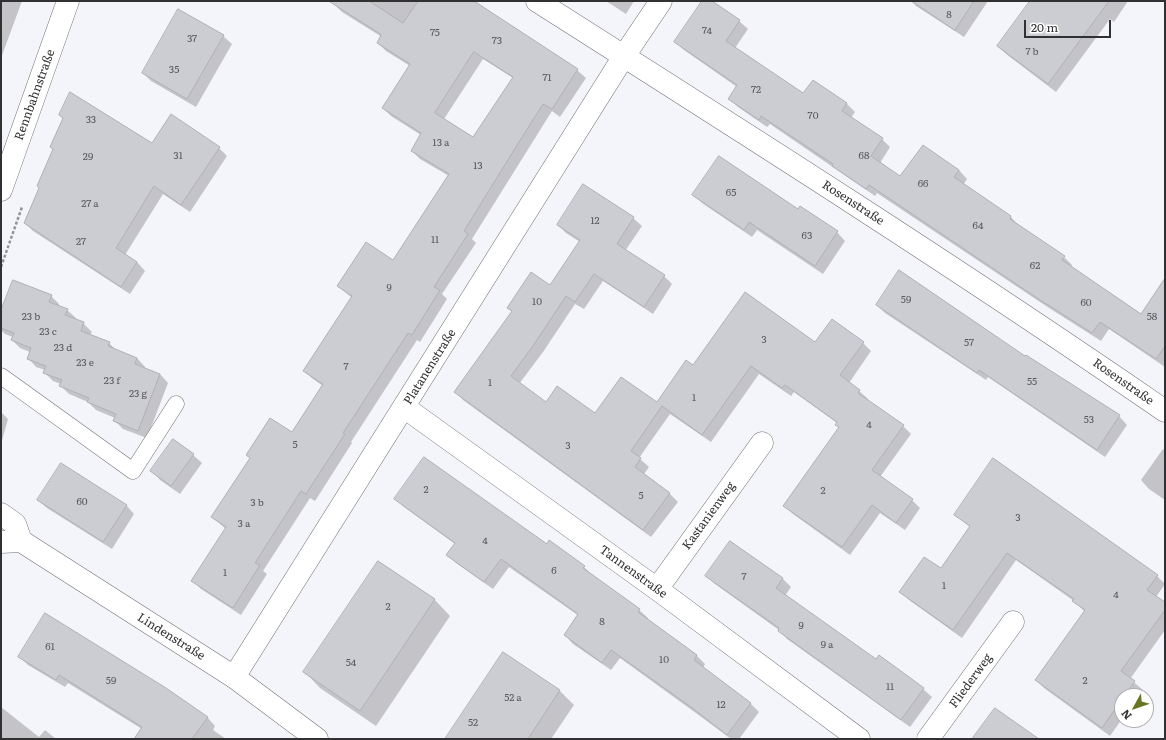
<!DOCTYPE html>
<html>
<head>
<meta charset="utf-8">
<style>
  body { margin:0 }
  #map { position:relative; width:1166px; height:740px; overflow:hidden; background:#f4f4fb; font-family:Literata,serif }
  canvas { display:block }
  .frame { position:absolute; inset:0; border:2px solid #313133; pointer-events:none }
  .north { position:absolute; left:1114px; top:688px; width:40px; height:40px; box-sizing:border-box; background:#fff; border:1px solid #adadad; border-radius:50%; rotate:230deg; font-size:11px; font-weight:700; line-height:16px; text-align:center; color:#313133 }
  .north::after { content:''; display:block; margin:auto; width:14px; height:18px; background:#687520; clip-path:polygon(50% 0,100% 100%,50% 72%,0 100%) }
  .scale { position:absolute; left:1024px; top:20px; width:87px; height:18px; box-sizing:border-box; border:2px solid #313133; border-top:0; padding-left:5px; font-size:12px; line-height:14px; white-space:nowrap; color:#313133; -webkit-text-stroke:3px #fff; paint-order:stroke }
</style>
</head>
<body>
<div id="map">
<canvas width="1166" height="740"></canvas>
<div class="frame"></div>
<div class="north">N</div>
<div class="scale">20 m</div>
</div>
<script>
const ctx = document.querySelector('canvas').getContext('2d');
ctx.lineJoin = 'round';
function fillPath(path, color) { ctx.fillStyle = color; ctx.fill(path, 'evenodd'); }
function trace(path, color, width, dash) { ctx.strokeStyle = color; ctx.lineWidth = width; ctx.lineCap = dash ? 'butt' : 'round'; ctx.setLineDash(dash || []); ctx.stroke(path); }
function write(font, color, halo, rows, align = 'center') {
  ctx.font = font + ' Literata,serif'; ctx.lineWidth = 3; ctx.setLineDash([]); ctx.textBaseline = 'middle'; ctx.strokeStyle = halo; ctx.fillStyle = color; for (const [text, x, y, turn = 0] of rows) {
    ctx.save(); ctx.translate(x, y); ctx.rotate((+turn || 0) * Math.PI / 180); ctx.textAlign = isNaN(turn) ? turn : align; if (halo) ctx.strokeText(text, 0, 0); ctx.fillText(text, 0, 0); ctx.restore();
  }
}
fillPath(new Path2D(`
  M1,1H22L1,58Z
  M336,1H471L577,70L586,78L560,117L552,111L472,239L476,243L442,294L447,299L420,342L417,340L351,442L352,443L315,501L310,498L263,571L267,574L241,615L201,589L193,581L226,529L212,517L293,433L323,386L313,379L304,371L352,298L338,286L394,262L449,176L420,159L412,151L421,135L391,116L383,108L410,66L386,51L378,43L382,37L342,12L334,4ZM483,59L513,78L474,138L444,119Z
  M606,1H634L626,14Z
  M703,1H710L739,21L748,29L735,48L804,95L847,104L855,112L851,118L882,139L890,147L880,163L900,177L959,170L967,179L963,185L1011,217L1019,226L1064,257L1072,265L1071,267L1142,315L1165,298V367L1109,329L1101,341L1046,306L877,193L875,196L770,124L767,127L738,107L729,98L737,87L684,50L675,42Z
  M911,1H988L964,37L916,6Z
  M1031,1H1128L1114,22L1110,19L1056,92L1006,54L998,46Z
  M223,36L232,44L196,107L151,81L143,73Z
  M64,119L152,144L219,148L227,156L190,212L163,194L125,255L137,262L145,271L130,294L33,231L25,223L40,188Z
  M694,195L798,210L837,232L845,241L823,274L757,230L752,237L702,203Z
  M633,218L642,226L625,251L664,276L672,284L653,314L603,281L584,309L575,304L543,352L519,384L546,404L596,415L657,404L693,367L816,344L863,343L871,351L849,383L859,391L868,399L867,400L903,426L911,434L880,477L912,500L920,508L905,530L880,513L850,555L793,514L785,506L840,428L837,423L794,392L791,396L759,374L711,442L670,414L639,458L649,467L644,474L670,494L678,502L651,537L463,400L455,391L513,312L508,308L550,286L580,242L566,233L558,225Z
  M51,296L59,304V307L67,310L76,318L75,320L83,323L92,332L90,335L109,343L117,351L137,358L145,367V369L160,374L168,383L147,438L123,429L114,420L115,418L96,410L88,402L69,394L61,386V384L53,381L44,372L45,370L36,367L28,358L30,352L20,348L12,340L13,337L5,334L1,330V313Z
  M877,305L1025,358L1119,416L1127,425L1105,457L988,377L986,380L885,313Z
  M1,412L8,419L1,444Z
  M1163,449L1165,450V500L1149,489L1141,480Z
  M193,455L202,463L180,494L160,480L152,471Z
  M395,499L547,545L584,567L592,575L639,610L648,618L647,620L697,656L705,664L703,668L751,704L759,712L739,739H731L700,716L620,658L611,670L573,644L565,635L579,616L509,567L493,589L456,563L448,555L455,544L404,507Z
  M38,500L126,505L134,514L112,549L47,508Z
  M955,514L1157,576L1165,584L1156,597L1165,604V630L1130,679L1143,690L1139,696H1122V719L1110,736L1044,688L1036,680L1085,612L1074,601L1016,560L962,638L909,600L901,592L941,570L971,528Z
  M731,542L783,579L791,587L785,596L876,661L879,656L923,689L932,697L910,727L787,639L779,630L715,584L707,576Z
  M378,562L435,600L450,616L376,726L320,688L305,672Z
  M504,653L560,691L574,705L551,739H446Z
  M20,657L207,717L215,726L213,730L226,739H143L142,729L68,683L65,687L28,665Z
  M1,707L39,737L45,730L56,739H1Z`), '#0003');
const building = new Path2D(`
  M329,1H369L403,23L418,1H474L578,69L552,109L543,104L519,142L464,231L468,234L434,287L440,290L412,335L408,333L343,433L345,434L306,494L301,491L255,563L260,565L233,608L191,581L226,527L211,517L250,458L246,455L270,418L292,432L323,384L303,371L352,296L337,286L366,242L393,260L449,174L411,151L421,133L382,108L410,64L377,43L381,35ZM474,52L513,77L473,137L435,113Z
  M702,1H712L740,20L726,41L803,93L813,80L847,103L842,111L883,138L871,156L900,176L923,145L959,170L954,177L1011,216L1010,219L1065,256L1062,260L1141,314L1165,278V346L1156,359L1100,322L1092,333L1037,298L869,185L866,189L832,166L833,164L761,116L759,120L728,99L737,85L674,42Z
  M912,1H974L955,30Z
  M1030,1H1109L1048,84L997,46Z
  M178,9L224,35L187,99L142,73Z
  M70,92L152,143L171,114L220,147L181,205L154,186L116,248L137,262L121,287L24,223L39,188L37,186L53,149L50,147L63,118L59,115Z
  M719,156L798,209L800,206L838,231L815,266L749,222L744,230L692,195Z
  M583,184L634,217L617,244L665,275L644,307L594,274L575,302L566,296L535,343L511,376L546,402L557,386L595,413L621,377L657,402L686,360L693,365L745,292L815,342L832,319L864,342L840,375L860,390L858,393L904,425L872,470L913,499L896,523L872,505L842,547L783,506L839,427L835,425L837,422L785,385L782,388L751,366L702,435L662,406L631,451L641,458L635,467L670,493L643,530L454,392L512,311L507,308L531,272L550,285L580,240L557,225Z
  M899,270L1025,356L1026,355L1120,415L1097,450L979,370L977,373L876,305Z
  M13,280L52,295L49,302L68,309L65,315L84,322L81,331L110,342L108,346L137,358L135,364L160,374L138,431L113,421L116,414L87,402L89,398L59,386L62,380L43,373L46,366L27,359L31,348L11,340L14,333L1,328V310Z
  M173,439L194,454L171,486L150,471Z
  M424,457L547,544L549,540L585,566L583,568L640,609L638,612L697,655L694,660L751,703L727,735L691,707L611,650L602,663L564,635L578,614L501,559L484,582L446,555L455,543L394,499Z
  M993,458L1158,575L1147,590L1165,602V610L1121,671L1135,681L1124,696H1122V699L1102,728L1035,680L1085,610L1072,601L1074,599L1007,553L953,630L899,592L924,557L941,568L970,526L954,515Z
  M61,463L127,505L103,542L37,500Z
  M730,541L783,578L776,588L876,659L879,655L924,688L901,720L778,631L779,628L705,576Z
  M378,561L435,599L360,711L303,672Z
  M45,613L166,688L208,717L192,739H134L142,727L59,675L56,680L18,657Z
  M503,652L560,690L528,739H445Z
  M995,708L1039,739H972Z`);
fillPath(building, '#ccccd3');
trace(building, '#afafb6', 1);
const service = new Path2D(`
  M1,376L133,471L176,404`);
const minor = new Path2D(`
  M537,1C748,135 959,269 1165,411
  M1,190L68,1
  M404,407L657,589L859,739
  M657,589L762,443
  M234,677L624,56L661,1
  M928,739L1013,622`);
const secondary = new Path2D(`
  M1,514L15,524L21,541
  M1,542L21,541L234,677L317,739`);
trace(service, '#706f76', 17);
trace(minor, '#706f76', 23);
trace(secondary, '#706f76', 23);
trace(new Path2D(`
  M1,267L22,207`), '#949498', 2.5, [3, 2]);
trace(service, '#fff', 16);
trace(minor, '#fff', 22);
trace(secondary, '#fff', 22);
write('10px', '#58585b', null, [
  ["8",949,15],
  ["74",707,31],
  ["75",435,33],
  ["37",192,39],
  ["73",497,41],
  ["7 b",1032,52],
  ["35",174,70],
  ["71",547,78],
  ["72",756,90],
  ["70",813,116],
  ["33",91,120],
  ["13 a",441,143],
  ["31",178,156],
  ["68",864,156],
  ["29",88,157],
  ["13",478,166],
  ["66",923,184],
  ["65",731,193],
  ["27 a",90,204],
  ["12",595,221],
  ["64",978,226],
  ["63",807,236],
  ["11",435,240],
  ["27",81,242],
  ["62",1035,266],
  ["9",389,288],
  ["59",906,300],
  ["10",537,302],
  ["60",1086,303],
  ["23 b",31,317],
  ["58",1152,317],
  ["23 c",48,332],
  ["3",764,340],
  ["57",969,343],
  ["23 d",63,348],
  ["23 e",85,363],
  ["7",346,367],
  ["23 f",112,381],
  ["55",1032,382],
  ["1",490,383],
  ["23 g",138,394],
  ["1",694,398],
  ["53",1089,420],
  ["4",869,425],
  ["5",295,445],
  ["3",568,446],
  ["2",426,490],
  ["2",823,491],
  ["5",641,496],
  ["60",82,502],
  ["3 b",257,503],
  ["3",1018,518],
  ["3 a",244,524],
  ["4",485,541],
  ["6",554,571],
  ["1",225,573],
  ["7",744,577],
  ["1",944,586],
  ["4",1116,595],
  ["2",388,607],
  ["8",602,622],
  ["9",801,626],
  ["9 a",827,645],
  ["61",50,647],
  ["10",664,660],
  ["54",351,663],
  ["59",111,681],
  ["2",1085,681],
  ["11",890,687],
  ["52 a",513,698],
  ["12",721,705],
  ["52",473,723]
]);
write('12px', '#313133', '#fff', [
  ["Rennbahnstraße",35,95,-70],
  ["Rosenstraße",853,203,33],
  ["Platanenstraße",430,367,-58],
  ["Rosenstraße",1123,382,35],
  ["Kastanienweg",709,516,-54],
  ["Tannenstraße",633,572,36],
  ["Lindenstraße",171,637,32],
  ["Fliederweg",971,681,-54]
]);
</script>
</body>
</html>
